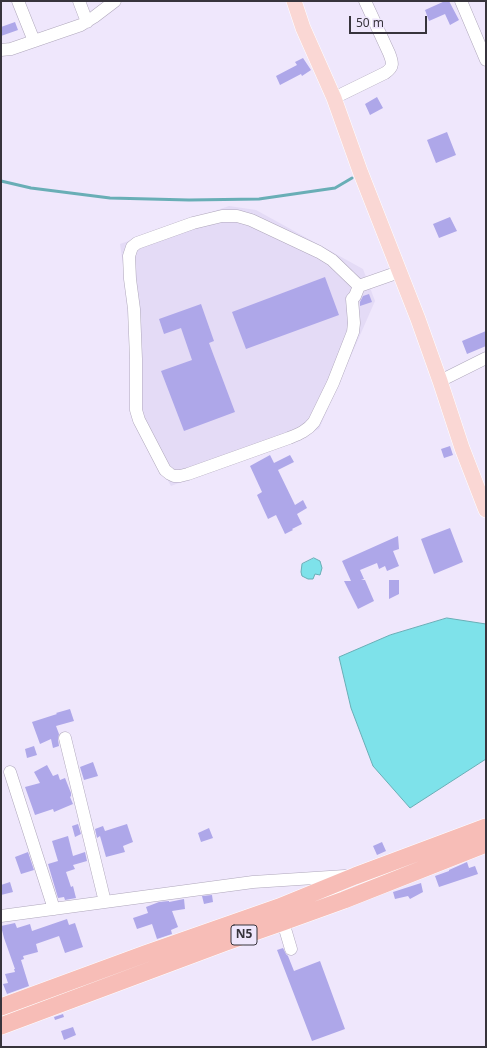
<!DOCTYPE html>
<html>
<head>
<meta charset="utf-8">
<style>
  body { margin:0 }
  #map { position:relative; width:487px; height:1048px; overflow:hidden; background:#efe7fc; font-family:"Noto Sans",sans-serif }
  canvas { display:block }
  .frame { position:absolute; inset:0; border:2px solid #37343c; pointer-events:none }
  .scale { position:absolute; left:349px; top:16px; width:78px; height:18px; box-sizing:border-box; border:2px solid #37343c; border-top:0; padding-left:5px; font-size:12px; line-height:14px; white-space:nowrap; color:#37343c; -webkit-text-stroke:3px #efe7fc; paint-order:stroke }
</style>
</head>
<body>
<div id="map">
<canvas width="487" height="1048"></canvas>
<div class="frame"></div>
<div class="scale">50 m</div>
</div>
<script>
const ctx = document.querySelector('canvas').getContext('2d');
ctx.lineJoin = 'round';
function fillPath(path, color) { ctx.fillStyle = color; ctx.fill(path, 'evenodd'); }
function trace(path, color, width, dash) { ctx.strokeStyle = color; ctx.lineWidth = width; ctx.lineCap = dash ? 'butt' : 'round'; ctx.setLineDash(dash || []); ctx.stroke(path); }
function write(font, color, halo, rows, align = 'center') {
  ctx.font = font + ' "Noto Sans",sans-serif'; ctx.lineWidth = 3; ctx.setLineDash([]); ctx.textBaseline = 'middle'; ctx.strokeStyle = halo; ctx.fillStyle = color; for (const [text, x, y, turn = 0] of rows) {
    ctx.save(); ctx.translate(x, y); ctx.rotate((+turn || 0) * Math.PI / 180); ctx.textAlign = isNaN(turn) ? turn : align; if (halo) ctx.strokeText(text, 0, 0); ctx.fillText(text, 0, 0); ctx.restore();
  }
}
fillPath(new Path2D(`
  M229,206L256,210L363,269L375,301L319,429L171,486L134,420L130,311L120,244Z`), '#e4dbf6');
const water = new Path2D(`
  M314,558L320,561L322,568L320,575L315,574L313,579H308L302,576L301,572L302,564Z
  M447,618L486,624V759L410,808L373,766L351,708L339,657L390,635Z`);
fillPath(water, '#7ee2ea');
trace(water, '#69aeb6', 1);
trace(new Path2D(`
  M1,181L31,188L110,198L189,200L259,199L335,188L352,178`), '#69aeb6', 3);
fillPath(new Path2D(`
  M445,1H449L459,20L450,25L445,14L429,21L425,10Z
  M15,22L18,30L1,36V27Z
  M303,58L311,70L302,76L301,74L280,85L276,76L297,65L295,62Z
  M377,97L383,108L370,115L365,104Z
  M447,132L456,155L436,163L427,140Z
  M450,217L457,231L439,238L433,224Z
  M325,277L339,315L246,349L232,312Z
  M369,294L372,302L360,306V302L363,296Z
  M201,304L214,341L209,343L235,412L184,431L161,371L192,360L181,328L164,334L159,319Z
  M486,331V346L467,354L462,341Z
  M450,446L453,455L444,458L441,449Z
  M270,455L274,463L290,455L294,462L278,470L295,505L303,500L307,508L297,514L302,524L292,529L293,530L285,534L276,515L268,519L257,495L262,492L250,466Z
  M450,528L463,562L434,574L421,539Z
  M398,536L399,549L393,551L399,566L387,571L385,566L379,569L377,563L360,570L364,579L361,580H365L374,601L358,609L344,581H351L342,561Z
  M389,580H399V594L389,599Z
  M70,709L74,721L56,726L59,734L58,739L59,746L53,748L51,739L40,744L32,722L57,714L56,713Z
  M34,746L37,755L27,758L25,749Z
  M93,762L98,776L84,780L80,767Z
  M47,765L53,776L58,774L60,780L65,778L71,793V796L70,797L73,804L54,812L53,809L35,815L25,787L40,783L34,772Z
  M78,824L81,834L75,837L72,826Z
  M127,824L133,842L123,846L125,852L106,857L100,836L97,838L95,829L103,826L105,831Z
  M209,828L213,838L201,842L198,833Z
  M68,836L73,856L85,852L87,861L73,865L75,869L66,872L71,887L73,886L76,898L65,900L64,897L58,898L48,864L58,861L52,841Z
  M382,842L386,851L377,855L373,846Z
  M28,852L34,870L21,874L15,857Z
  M467,862L469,868L475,866L478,874L439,887L435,876L449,871V870Z
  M10,882L13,892L1,895V885Z
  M421,883L423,892L410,899L408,896L395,899L393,892Z
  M212,895L213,902L204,904L202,896Z
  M184,899L185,909L172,911L178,927L171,930L172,934L157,939L152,924L137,929L133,918L148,913L146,907L159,902L169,901V902Z
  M67,919L69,925L75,923L83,947L65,953L59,936L36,944L38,952L23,956L24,959L21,960L29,986L7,994L3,984L8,983L5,974L15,972L14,969H15L4,938L1,926L15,923L17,928L30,924L32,931Z
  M283,948L286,954L288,956L294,971L320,961L345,1029L312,1041L277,950Z
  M63,1014L64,1017L55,1020L54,1017Z
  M73,1027L76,1035L64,1040L61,1031Z`), '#aea7e9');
const minor = new Path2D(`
  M18,1L34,41
  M79,1L87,22
  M461,1L486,60
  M1,50L11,49L81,25L94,17L115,1
  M334,98L385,73C394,67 393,63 389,53L365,1
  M359,286L355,296L352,299L354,323L353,332L333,383L314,422C307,431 299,434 289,438L188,474L180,476H174L170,474L165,470L139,420L136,410V359L134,309L130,279L129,256L132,247L137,243L193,223L222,216H237L251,220L319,252L332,260L359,286L399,272
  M440,381L486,358
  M65,738L105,902
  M10,772L54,909
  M1,916L253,882L345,876
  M283,922L291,949`);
const major = new Path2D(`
  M294,1L303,28L334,98L360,171L418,319L440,381L462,448L486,510`);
const highway = new Path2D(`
  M1,1007L145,954L279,907L355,876L486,827
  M1,1026L226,942L283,922L344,900L486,844`);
trace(minor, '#afa7bb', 13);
trace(major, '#fff', 16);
trace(highway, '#fff', 18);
trace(minor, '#fff', 12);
trace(major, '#fad7d4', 15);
trace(highway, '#f7bdb7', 17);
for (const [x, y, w] of [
  [244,935,26]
]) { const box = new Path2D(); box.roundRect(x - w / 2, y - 10, w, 20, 3); ctx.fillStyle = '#efe7fc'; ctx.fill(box); trace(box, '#37343c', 1); }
write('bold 12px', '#37343c', null, [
  ["N5",244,935]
]);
</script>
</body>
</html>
